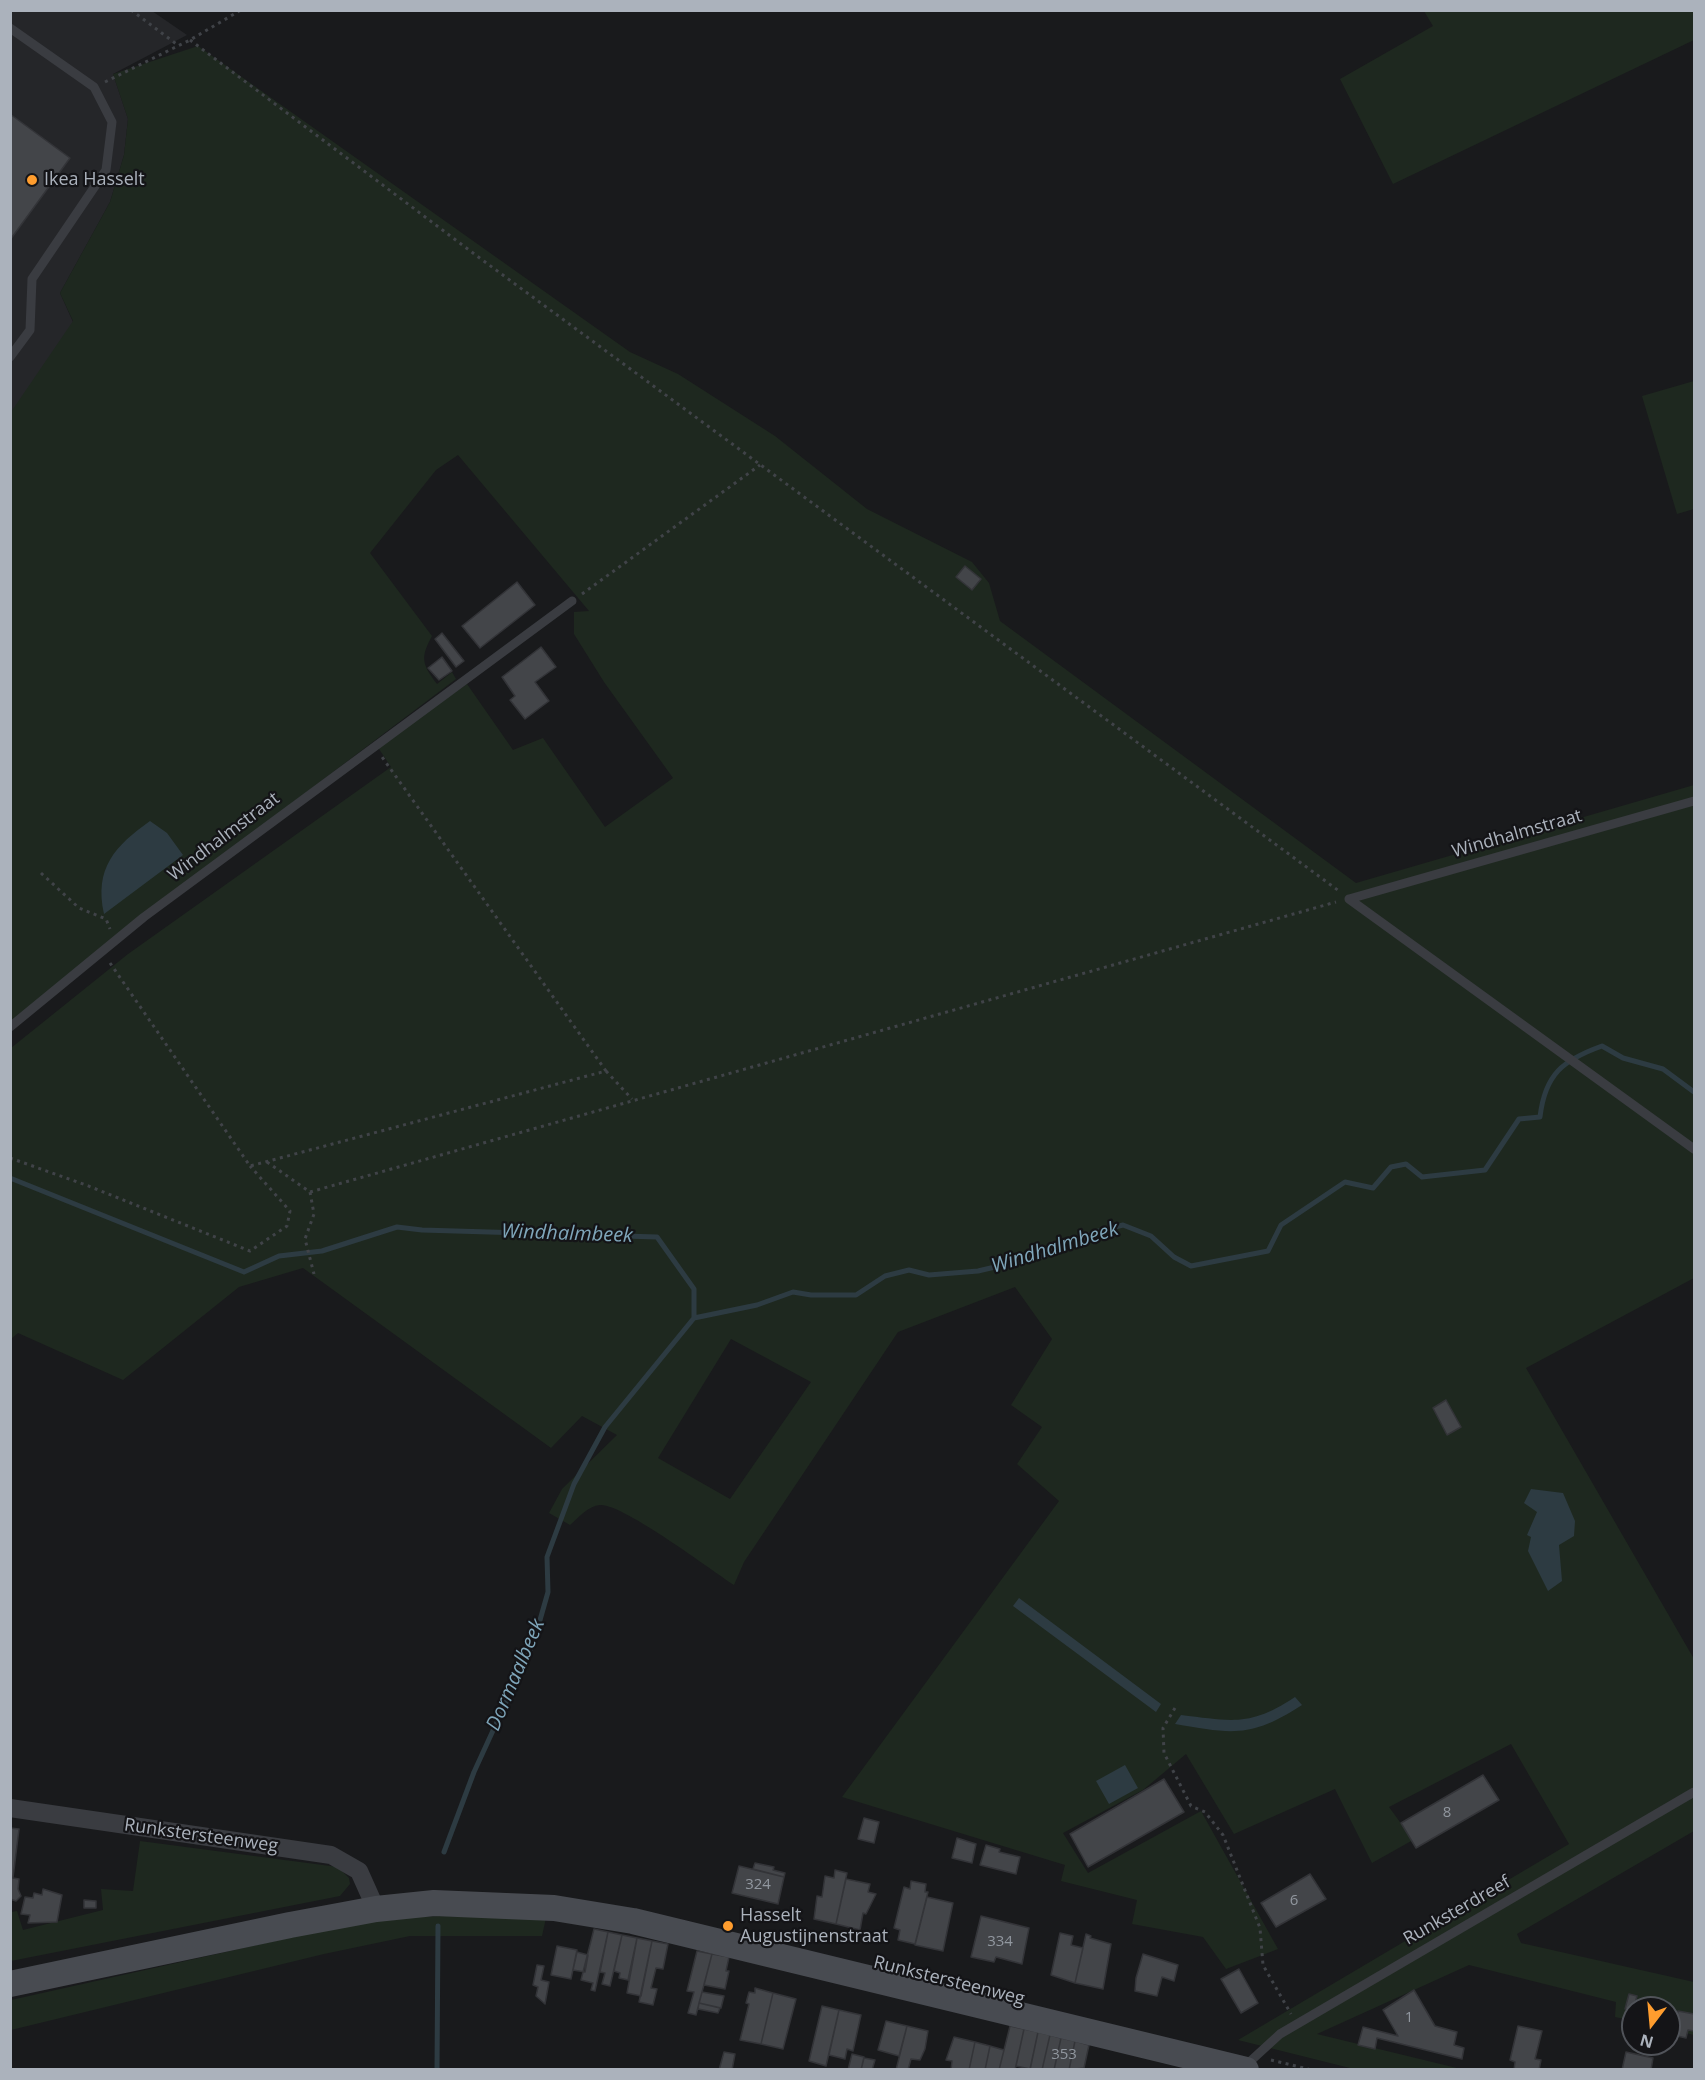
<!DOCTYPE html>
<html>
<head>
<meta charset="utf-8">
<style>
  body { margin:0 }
  #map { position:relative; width:1705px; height:2080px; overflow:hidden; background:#191a1c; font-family:"Open Sans",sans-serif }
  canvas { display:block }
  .frame { position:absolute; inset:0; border:12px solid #abb2bc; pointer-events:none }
  .north { position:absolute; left:1621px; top:1996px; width:60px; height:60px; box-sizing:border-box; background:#141417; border:2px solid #505359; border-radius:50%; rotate:196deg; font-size:16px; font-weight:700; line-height:24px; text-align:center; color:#abb2bc }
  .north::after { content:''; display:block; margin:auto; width:21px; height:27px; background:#ff9d2e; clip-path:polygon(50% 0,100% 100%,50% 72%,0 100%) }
</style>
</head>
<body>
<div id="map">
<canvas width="1705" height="2080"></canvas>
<div class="frame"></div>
<div class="north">N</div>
</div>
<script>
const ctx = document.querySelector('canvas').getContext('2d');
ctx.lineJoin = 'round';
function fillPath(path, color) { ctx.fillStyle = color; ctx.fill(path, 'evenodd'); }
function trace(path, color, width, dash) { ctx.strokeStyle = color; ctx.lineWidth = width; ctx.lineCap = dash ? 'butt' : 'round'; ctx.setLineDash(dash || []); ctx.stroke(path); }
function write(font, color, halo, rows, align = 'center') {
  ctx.font = font + ' "Open Sans",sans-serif'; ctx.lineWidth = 4.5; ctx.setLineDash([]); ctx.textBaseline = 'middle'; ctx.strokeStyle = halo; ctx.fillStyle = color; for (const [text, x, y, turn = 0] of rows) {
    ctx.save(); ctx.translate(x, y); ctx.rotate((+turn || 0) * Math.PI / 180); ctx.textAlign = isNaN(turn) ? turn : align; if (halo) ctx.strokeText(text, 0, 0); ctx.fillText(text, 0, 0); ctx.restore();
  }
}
fillPath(new Path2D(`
  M11,11H152L187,35L113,74L128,119L124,155L110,202L60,293L120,427L11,469Z`), '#252629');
fillPath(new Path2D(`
  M1424,11H1694V40L1393,184L1340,79L1433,26Z
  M198,46L630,352L678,374L775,436L867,509L972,562L989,583L1000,621L1356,883L1694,785V1278L1526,1368L1694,1659V1831L1517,1934L1521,1943L1694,1982V2035L1669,2029V2008H1633V2021L1615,2017L1616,2002L1469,1965L1317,2034L1461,2069H1354L1238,2040L1569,1844L1511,1744L1389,1807L1413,1840L1372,1863L1335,1789L1234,1834L1186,1754L1143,1790L1063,1833L1088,1873L1201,1811L1278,1949L1226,1969L1203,1937L1132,1924L1137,1900L1061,1881L1065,1865L842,1797L1059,1501L1017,1464L1042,1427L1011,1405L1052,1339L1015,1287L898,1332L744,1562L734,1585C711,1570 622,1503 600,1505C588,1506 579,1517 570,1525L549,1513L562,1489L617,1435L582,1416L551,1448L303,1268L239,1287L123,1380L18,1333L11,1339V1048L128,954L391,767L377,746L467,684L513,750L543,738L605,827L673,778L604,682L574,634V612L589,611L458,455L436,470L370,553L432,636C420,658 422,664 437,684L452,672L456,679L107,943L11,1022V412L73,321L60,293L110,202L124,155L128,119L113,74ZM731,1339L811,1382L730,1499L658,1458Z
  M1694,381V509L1677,514L1642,396Z
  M140,1841L338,1867L349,1878L350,1884L340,1896L11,1961V1912L17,1911L23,1930L103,1910L101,1889L133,1891Z
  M445,1916L546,1918L542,1936H410L324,1954L11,2030V2000L315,1932L389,1918Z`), '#1e281f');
fillPath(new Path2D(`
  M150,821L167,833L183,855L104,914C94,868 115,846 150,821Z
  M1531,1489L1563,1493L1575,1521L1574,1536L1559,1545L1562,1581L1548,1591L1528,1551L1531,1537L1527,1535L1537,1512L1524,1503Z
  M1019,1598L1161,1704L1156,1712L1013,1606Z
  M1295,1697L1302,1705C1251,1738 1233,1734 1175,1724L1181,1715C1232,1721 1250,1727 1295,1697Z
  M1125,1765L1138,1788L1109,1804L1096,1781Z`), '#2d3b42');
trace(new Path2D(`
  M10,1178L244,1272L279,1256L322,1251L397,1227L422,1230L657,1237L694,1289V1318L757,1305L793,1292L811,1295H856L885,1276L909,1270L929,1275L978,1271L1046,1255L1095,1232L1123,1225L1151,1236L1174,1257L1191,1266L1268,1251L1281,1225L1345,1182L1373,1188L1391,1167L1406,1164L1422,1177L1485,1170L1519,1119L1540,1117C1545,1074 1563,1060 1602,1046L1623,1058L1663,1069L1694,1092
  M444,1852L474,1772L534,1641L548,1592L547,1557L574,1484L605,1427L694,1318
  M437,2070L438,1926`), '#2d3b42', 5);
const building = new Path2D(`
  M10,114L70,158L10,240Z
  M965,566L981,579L972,590L956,577Z
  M517,582L535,605L480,648L462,626Z
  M442,633L464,661L456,667L435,639Z
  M541,647L556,667L535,682L549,701L525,719L510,700L515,696L502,677Z
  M442,657L452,671L439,680L428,668Z
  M1446,1400L1461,1427L1447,1435L1433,1408Z
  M1483,1775L1499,1800L1416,1848L1401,1823Z
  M1164,1779L1184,1812L1088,1867L1070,1834Z
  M864,1818L879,1822L874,1843L858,1839Z
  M10,1828L19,1829L13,1878L19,1879L18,1889L21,1896L16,1901L10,1899Z
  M957,1838L976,1844L972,1863L952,1858Z
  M986,1845L1000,1849L999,1852L1020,1857L1016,1874L980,1865Z
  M755,1863L774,1867L773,1870L785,1873L784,1877L753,1869Z
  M739,1866L784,1877L778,1904L732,1893Z
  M835,1870L847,1873L836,1924L814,1919L817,1896L822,1897L825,1876L834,1878Z
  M1310,1874L1326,1899L1276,1927L1261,1903Z
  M846,1879L870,1884L868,1892L876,1894L866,1914L863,1913L860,1930L836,1924Z
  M911,1881L926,1884L925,1892H928L915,1944L898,1940L900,1930L894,1928L904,1887L910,1889Z
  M43,1889L62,1895L57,1922L28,1923L30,1915L21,1914L25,1897L33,1898L34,1893L42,1895Z
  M927,1897L953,1903L943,1951L915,1945Z
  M84,1900L96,1901V1908H84Z
  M981,1916L1029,1928L1022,1964L996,1957L994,1962L971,1957Z
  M594,1929L608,1932L595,1991L591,1990L593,1983L581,1980Z
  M608,1932L622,1935L610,1986L602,1984L605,1973L600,1972Z
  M1060,1933L1073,1936L1071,1945L1083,1948L1075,1983L1051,1975Z
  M1086,1934L1091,1936L1090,1938L1111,1944L1103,1989L1075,1983Z
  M622,1935L637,1938L628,1980L619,1978L620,1973L614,1971Z
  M637,1938L652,1941L641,1996L627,1993Z
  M652,1941L668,1944L663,1969L656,1968L651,1988L657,1989L653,2005L639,2002Z
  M557,1946L577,1950L571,1979L551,1975Z
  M697,1951L712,1954L696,2015L688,2013L694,1992L687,1991Z
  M577,1952L588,1955L585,1972L573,1970Z
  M712,1954L729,1957L726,1971H729L725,1989L704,1985Z
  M1143,1954L1178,1965L1174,1981L1162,1977L1157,1996L1135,1991L1136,1978Z
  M537,1965L544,1966L541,1980L549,1982L545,2004L536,1996L538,1987L533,1985Z
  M1239,1969L1258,2003L1241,2013L1221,1979Z
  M755,1988L773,1993L761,2044L740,2040L749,2004L746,2003L749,1992L755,1993Z
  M1414,1990L1435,2026L1457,2032L1454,2045L1464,2048L1462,2059L1377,2038L1375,2049L1358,2045L1363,2027L1398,2036L1383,2010Z
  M702,1992L724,1996L721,2008L699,2003Z
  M773,1993L796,1999L783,2049L761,2044Z
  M1629,1994L1637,1996L1633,2011L1625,2009Z
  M699,2003L720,2008L718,2013L698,2009Z
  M822,2006L839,2010L826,2066L809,2061Z
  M839,2010L861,2015L853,2051L847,2049L845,2059L829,2055Z
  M1678,2011L1694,2014V2031L1688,2030L1686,2038L1673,2035Z
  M886,2021L907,2026L899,2056L878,2050Z
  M907,2026L928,2031L925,2049L920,2060L911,2059L908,2070H896Z
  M1010,2026L1024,2029L1015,2070H999Z
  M1518,2026L1542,2031L1535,2059L1541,2060L1539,2070H1514L1515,2062L1510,2060Z
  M1024,2029L1038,2032L1030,2069L1016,2066Z
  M1038,2032L1050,2035L1042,2070H1030Z
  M1050,2035L1061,2038L1054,2070H1042Z
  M954,2037L975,2042L969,2070H951L952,2061L946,2060Z
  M1061,2038L1075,2041L1069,2070H1054Z
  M1075,2041L1089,2045L1084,2068L1069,2070Z
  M975,2042L990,2046L985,2070H969Z
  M990,2046L1004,2050L999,2070H985Z
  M724,2052L735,2054L732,2070H719Z
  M1626,2052L1653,2058L1651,2070H1622Z
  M852,2054L864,2057L861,2070H848Z
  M864,2058L875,2060L872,2070H861Z`);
fillPath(building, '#434549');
trace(building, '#333438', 1.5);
trace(new Path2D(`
  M131,10L179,46
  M190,40L477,256L1339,891
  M105,82L190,40L241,10
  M582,594L760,465
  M41,873L79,908L106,919L110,929
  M110,963L250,1166L606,1071L382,757
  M606,1071L632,1099
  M10,1158L86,1185L250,1251L287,1226L290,1211L250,1166
  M267,1162L310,1192L314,1214L305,1239L314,1274
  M310,1192L1336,902
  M1175,1708L1163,1728L1164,1753L1191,1806L1205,1812L1223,1835L1260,1928L1263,1965L1291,2014
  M1271,2060L1312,2070`), '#404348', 3, [3, 4.5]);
trace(new Path2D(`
  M10,28L94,87L112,122L106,170L32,279L30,330L10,357
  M1349,899L1694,1149
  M1349,899L1694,801
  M10,1027L144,917L572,601
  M1244,2067L1280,2034L1694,1792`), '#3a3c41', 9);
trace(new Path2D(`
  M10,1808L331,1855L359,1871L376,1909`), '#3a3c41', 18);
trace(new Path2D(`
  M10,1984L290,1925L376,1909L434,1903L554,1908L633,1921L1246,2070`), '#484b51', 26);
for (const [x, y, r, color] of [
  [32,180,6,"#ff9d2e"],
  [728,1926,6,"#ff9d2e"]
]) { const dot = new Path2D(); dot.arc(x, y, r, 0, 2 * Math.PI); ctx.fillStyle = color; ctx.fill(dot); trace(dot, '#141417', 2); }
write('15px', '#91979f', null, [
  ["8",1447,1813],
  ["324",758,1885],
  ["6",1294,1901],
  ["334",1000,1942],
  ["1",1409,2018],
  ["353",1064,2055]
]);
write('18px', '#abb2bc', '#141417', [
  ["Ikea Hasselt",44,180],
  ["Hasselt",740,1916],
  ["Augustijnenstraat",740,1937]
], 'left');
write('18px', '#abb2bc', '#141417', [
  ["Windhalmstraat",1517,834,-16],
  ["Windhalmstraat",224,837,-37],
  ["Runkstersteenweg",201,1836,8],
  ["Runksterdreef",1457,1911,-30],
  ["Runkstersteenweg",949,1981,14]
]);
write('italic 20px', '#7fa6ba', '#141417', [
  ["Windhalmbeek",567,1234,2],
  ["Windhalmbeek",1055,1248,-17],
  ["Dormaalbeek",516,1675,-67]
]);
</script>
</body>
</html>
